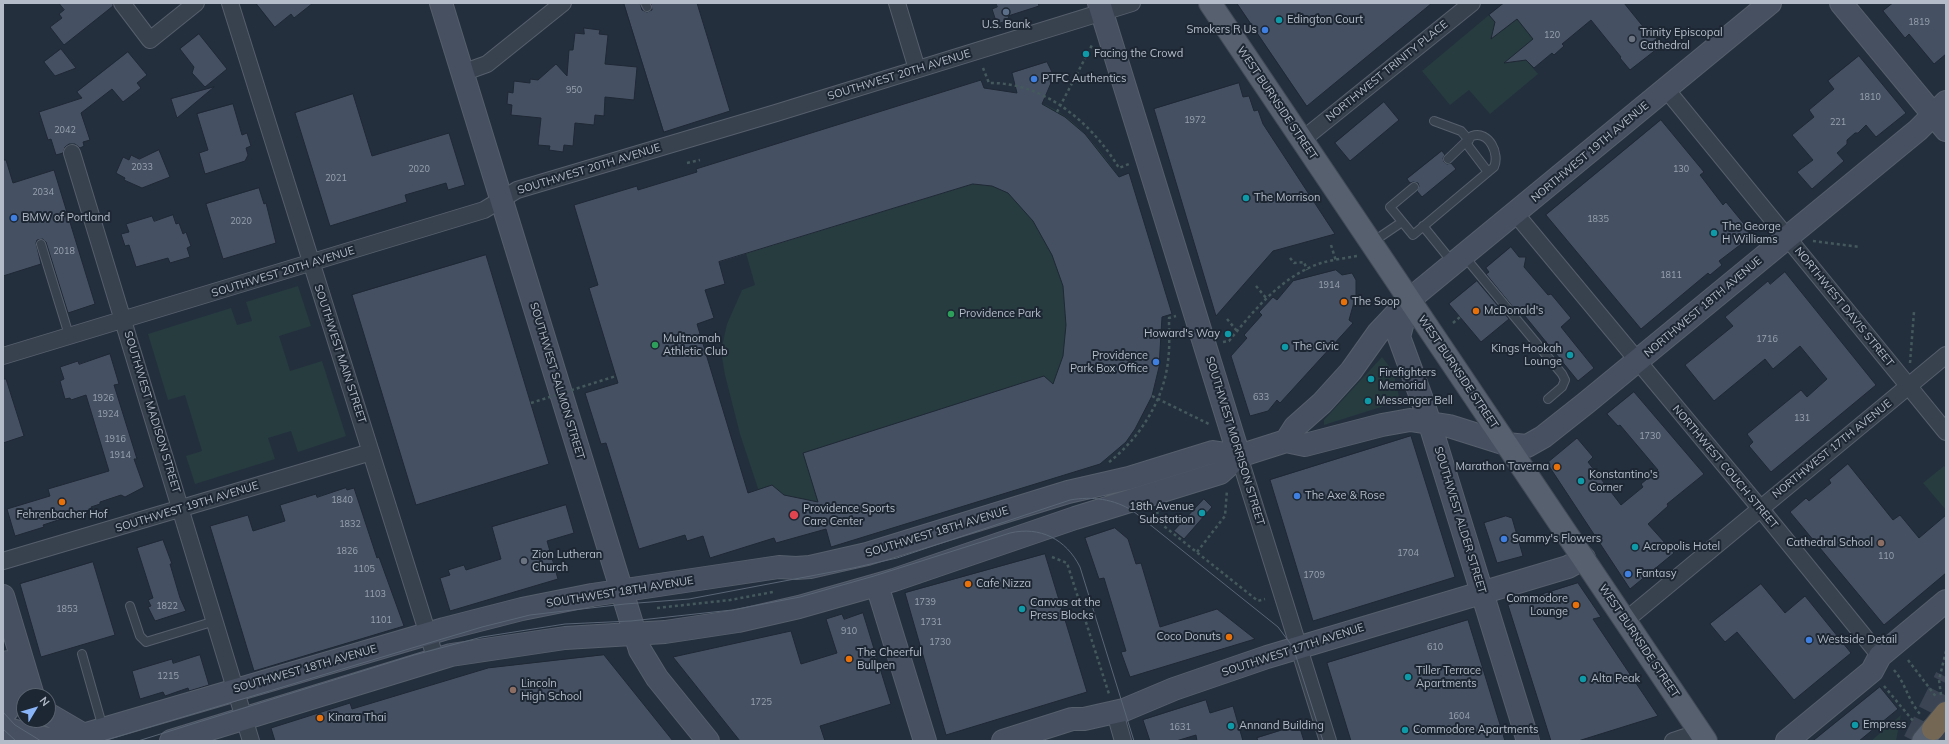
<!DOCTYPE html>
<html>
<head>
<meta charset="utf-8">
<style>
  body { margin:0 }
  #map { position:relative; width:1949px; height:744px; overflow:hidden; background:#242f3e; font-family:Mulish,sans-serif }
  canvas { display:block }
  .frame { position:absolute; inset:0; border:4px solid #b4bcc9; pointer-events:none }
  .north { position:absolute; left:16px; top:688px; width:40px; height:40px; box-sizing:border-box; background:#1d2633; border:1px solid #59626f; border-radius:50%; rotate:52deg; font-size:11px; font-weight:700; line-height:16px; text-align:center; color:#b4bcc9 }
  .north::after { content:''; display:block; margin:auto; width:14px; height:18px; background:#8ab4f8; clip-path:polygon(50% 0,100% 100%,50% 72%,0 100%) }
</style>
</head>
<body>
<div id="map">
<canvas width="1949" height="744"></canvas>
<div class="frame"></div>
<div class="north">N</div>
</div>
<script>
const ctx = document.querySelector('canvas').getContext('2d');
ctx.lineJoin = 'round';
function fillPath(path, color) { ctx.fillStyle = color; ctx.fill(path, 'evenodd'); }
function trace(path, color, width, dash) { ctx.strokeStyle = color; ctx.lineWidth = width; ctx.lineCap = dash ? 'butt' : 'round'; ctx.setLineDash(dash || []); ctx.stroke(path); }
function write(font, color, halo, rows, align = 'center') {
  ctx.font = font + ' Mulish,sans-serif'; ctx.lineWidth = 4; ctx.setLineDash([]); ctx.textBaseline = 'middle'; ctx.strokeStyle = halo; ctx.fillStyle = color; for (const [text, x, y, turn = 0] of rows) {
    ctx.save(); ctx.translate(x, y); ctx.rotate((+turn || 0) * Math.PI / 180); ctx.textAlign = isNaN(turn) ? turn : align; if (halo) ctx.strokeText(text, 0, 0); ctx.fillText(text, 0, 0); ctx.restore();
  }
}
fillPath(new Path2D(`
  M1489,15L1495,22L1494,26L1498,31H1502L1517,19L1533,39L1526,60L1538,74L1490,114L1469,90L1450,105L1422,71Z
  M984,88C1003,93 1022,97 1041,103C1074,115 1100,149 1119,177L1129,173L1172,314L1162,317C1160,377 1151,427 1100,464L831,547L826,529L776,543L740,434L725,375L721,351L727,324L742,290L755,285L746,253Z
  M298,286L311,326L279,336L290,371L322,361L346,436L298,452L291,431L268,438L275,459L195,484L186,456L202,451L185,395L168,400L148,334L231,308L237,325L252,321L246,302Z
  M1382,357L1393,371L1400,401L1324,425V420Z
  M1944,466L1946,468V510L1923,483Z
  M1901,715L1896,741H1871Z`), '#263c3f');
const building = new Path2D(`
  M59,3H113V6L64,45L50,27L62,18L59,14L64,10Z
  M256,3H313L294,18L291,14L275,27Z
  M624,3H640L642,10L647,12L652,10L651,3H697L730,111L664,132Z
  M996,3H1038L1039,6L1008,16L1009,20L997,24L992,9L997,7Z
  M1237,3H1432L1307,106Z
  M1504,3H1624L1649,34L1651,32L1662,45L1630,70L1620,58L1621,57L1591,20L1562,44L1564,46L1554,55L1552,53L1534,68L1526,60L1504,63L1533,39L1517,19L1491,39L1495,22L1489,15Z
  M1893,3H1946V54L1934,64L1909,34L1905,38L1883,11Z
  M584,28L600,30L599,34L608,35L605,64L637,67L634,100L605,97L604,116L595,115L594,125L575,123L573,146L564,145L563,152L549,150L550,146L538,145L541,118L511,115L512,105L507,104L508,92L513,93L514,81L530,83V79L538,80L556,64L567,76L569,50H573L575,33L584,34Z
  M199,34L227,69L205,87L192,73L194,67L180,49Z
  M61,49L76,68L55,76L44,62Z
  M128,52L147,75L137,83L141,88L123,102L112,89L81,113L90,140L83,142L84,146L80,148L75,144H69L65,147L63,153L56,155L51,139L48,140L39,112L82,98L77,92Z
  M1859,56L1906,113L1876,137L1866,125L1858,133H1855L1847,140V144L1837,153L1844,161L1812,189L1797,172L1813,160L1792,135L1814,117L1809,110L1834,89L1828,81Z
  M1047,62L1054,76L1042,104L1065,117L1085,134L1119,177L1129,173L1172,314L1162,317L1159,367L1152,396L1135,429L1126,442L1100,464L831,547L826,529L776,543L774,538L710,558L703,536L687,541L685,535L639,549L606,443L601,444L585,393L618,383L589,288L598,285L574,205L637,186L638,190L697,172L696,169L981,80L984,88L1017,93L1012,73ZM973,184L992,186L1008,193L1033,221L1052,255L1063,286L1066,325L1063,356L1053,384L1044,376L803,453L818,502L784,495L772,485L748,493L697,324L714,318L705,290L725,284L719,262Z
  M1239,83L1243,97L1249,96L1254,111L1258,110L1263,124L1335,234L1273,251L1216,316L1154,109Z
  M214,87L177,118L171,99Z
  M353,94L372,156L449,133L465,185L448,190L446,183L405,195L407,202L330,226L295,113Z
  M1384,102L1399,120L1350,161L1335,143Z
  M233,104L242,135L247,133L251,146L246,148L248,155L245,161L205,174L199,153L208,150L197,114Z
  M1661,120L1704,172L1700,175L1723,205L1726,202L1753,235L1719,261L1722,265L1710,275L1708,273L1641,329L1546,215Z
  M159,150L170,177L142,188L124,180L125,178L116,173L123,157L129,160L131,155L139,159Z
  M1442,151L1445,155L1443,158L1444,162L1447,164L1451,163L1456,169L1422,197L1417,191L1419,186L1418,183L1413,182L1410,183L1407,179Z
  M3,160H6L13,183L54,170L95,304L68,313L46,242L43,239L37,240L36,243L41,264L3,276Z
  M259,188L264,204L266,203L276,243L223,259L206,204Z
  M173,215L176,224L179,223L183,234L186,232L191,246L187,248L190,257L170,263L168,258L136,267L129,245L125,246L121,234L129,232L126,224L152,216L154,221Z
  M1511,247L1519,257H1526L1524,267L1548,295L1551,294L1571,318L1561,327L1594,368L1578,381L1520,310L1517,312L1486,274L1489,272L1486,268Z
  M486,255L549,464L416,505L352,295Z
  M1336,270L1342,275L1352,273L1356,280V295L1349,320L1353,323L1280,403L1277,400L1268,411L1250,416L1231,356L1247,338L1244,335L1262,315L1259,312L1273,297L1277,300L1293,281Z
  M1785,272L1876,385L1771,472L1749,446L1753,442L1747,434L1801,390L1807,397L1827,379L1800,346L1773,369L1765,359L1714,401L1685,365L1733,326L1725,317L1768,281L1770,284Z
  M1477,281L1509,319L1481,342L1449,304Z
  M110,354L119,384L114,385L137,459H134L144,487L125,497L121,495L100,502V504L91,507L92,509L43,525L44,527L15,536L7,509L50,496L48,489L109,471L86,395L71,400L70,398L65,399L60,381L64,379L60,367L78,361L79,364Z
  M3,379H6L24,436L3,443Z
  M1634,392L1704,474L1667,504L1668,506L1648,524L1674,553L1630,589L1547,463L1577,438L1593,457L1588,462L1621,505L1643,487L1641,484L1658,470L1620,425L1618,426L1607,414Z
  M1411,436L1455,577L1313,621L1270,480Z
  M1848,464L1893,520L1900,515L1919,538L1946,515V573L1884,625L1790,512L1806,498L1809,501L1831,483L1829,480Z
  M346,488L347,490L354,488L377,558L379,557L404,626L254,671L210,526L248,515L253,531L285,521L280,505L316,494L317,497Z
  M1204,499L1212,507L1184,539L1174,531Z
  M566,505L574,533L547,541L558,579L450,611L440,578L450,575L448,570L464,565L466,570L501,559L492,527Z
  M1506,516L1512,518L1523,556L1497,563L1484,523Z
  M1115,528L1128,539L1136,564L1141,563L1160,627L1217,609L1255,639L1130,677L1121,652L1126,651L1104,578L1099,579L1085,538Z
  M163,540L172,564H170L180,598L186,611L155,621L148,607L151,606L148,600L153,598L137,548Z
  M1045,554L1087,692L946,735L905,593Z
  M93,562L115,635L41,657L20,584Z
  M1578,583L1601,617L1593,619L1658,716L1578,741H1551L1508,605Z
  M1761,584L1785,613L1805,596L1851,653L1794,700L1737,632L1725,642L1710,624Z
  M863,613L891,704L820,726L825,741H740L673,657L791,631L801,664L837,653L826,619L842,614L844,619Z
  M1468,620L1505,741H1351L1327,663Z
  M200,655L209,685L189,691L188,688L165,696L163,692L140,699L132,671L172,659L173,663Z
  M604,655L673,741H275L271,728L350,703L352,709L488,668Z
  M1880,687L1898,709L1859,741H1813Z
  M1206,700L1210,713L1233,706L1243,741H1197L1196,735L1176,741H1150L1143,720Z
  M1299,725L1304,741H1258L1257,738Z`);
fillPath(building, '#455162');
trace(building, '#1f2835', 1);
trace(new Path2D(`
  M1914,741L1946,677`), '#3a4453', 22, [22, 11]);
const lane = new Path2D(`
  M645,3L647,7
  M1434,121L1461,131L1469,140
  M1467,143L1469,147L1488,172
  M1414,187L1390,207L1413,235L1494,167C1500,154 1489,130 1472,136L1448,159
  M1423,226L1453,263
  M1371,243L1402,222
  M41,244L69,335
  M1464,256L1562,374L1565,380L1562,387L1548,399
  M130,606L140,636L146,642L215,621
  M82,654L103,728`);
const street = new Path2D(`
  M122,3L150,40L196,3
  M230,3L436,660
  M897,3L917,69
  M462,73L487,64L563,3
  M1666,89L1946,432
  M1302,140L1472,3
  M72,153L251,741
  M1515,213L1760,508L1880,656
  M3,356L484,210L517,190L776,113L1132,3
  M1239,456L1328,741
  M3,561L371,452
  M1626,620L1946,355
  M1115,713L1123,741
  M1933,729L1946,740
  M1673,741L1700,732`);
const secondary = new Path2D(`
  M441,3L640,650L657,678L708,741
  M1099,3L1239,456
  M1841,3L1946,130
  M1408,303L1399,337L1424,405L1528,741
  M1286,441L1295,427L1322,403L1351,371L1378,333L1409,300L1770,3
  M877,585L925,741
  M3,596L33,696
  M48,714L84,735
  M3,715C20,698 14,682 8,662
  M3,728L47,739L76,737L444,629L522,609L592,595L779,567L796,568L810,567L867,554L1068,492L1129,478L1213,452L1239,456L1286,441L1305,445L1382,425L1410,420L1449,426L1506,444L1527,446L1543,437L1586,403L1918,130L1946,102
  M171,741L451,655L565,638L665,632L738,621L799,607L894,580L1075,518L1220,473L1239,456
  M1003,741L1072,719H1084L1124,710L1174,689L1267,657L1568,567L1584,558
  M1787,741L1872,671L1880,656L1946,601`);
const primary = new Path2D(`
  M1210,3L1706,741
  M1923,741L1933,729`);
const highway = new Path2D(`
  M1933,729L1946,713`);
trace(lane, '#565f6c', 10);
trace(street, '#565f6c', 18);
trace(secondary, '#565f6c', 24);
trace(primary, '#414a57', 24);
trace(highway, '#434c59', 24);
trace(new Path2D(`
  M983,68L989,83C1044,82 1092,123 1119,168L1129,164
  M1057,112L1092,45
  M687,163L700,160
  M1813,241L1860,247
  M1331,245L1336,261
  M1290,258L1294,263L1304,262L1307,270
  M1256,286L1267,299
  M1227,319L1237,331
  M1453,323L1460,317
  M1223,342L1229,341C1254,310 1282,276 1321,263C1332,260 1345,258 1357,256
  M1910,363L1914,312
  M1152,396L1209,424
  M1109,462C1139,439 1164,400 1168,361C1170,347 1169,333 1169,318L1176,316
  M1157,511L1160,523L1258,601L1265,599
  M1197,552L1225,516L1227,490
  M1052,557L1067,563L1109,694
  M657,608L730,600L773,592
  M1908,660L1937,698
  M1894,670C1906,684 1908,701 1921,715
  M1884,686L1914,722
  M1941,695L1939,680L1946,651`), '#44595c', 2.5, [3, 3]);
trace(lane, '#38414e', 8);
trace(street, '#38414e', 16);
trace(secondary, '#465061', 22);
trace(primary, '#56606e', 22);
trace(highway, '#746855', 22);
trace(new Path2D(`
  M3,712L15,725L41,741
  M3,729L16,741
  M103,741L482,627L530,615L625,604L689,599L853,568L897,558L1070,500C1092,496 1114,499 1133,511L1278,627L1293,647L1323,741
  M138,741L414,655L482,637L565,624L631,621L732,610L800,597L874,576L1010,533C1040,526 1066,539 1080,567L1134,741`), '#5a6575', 1);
trace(new Path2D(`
  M531,403L616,376`), '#44595c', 2.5, [3, 3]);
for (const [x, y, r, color] of [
  [1006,12,4,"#5c6f8a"],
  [1279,20,4,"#0f9aa8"],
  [1265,30,4,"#3f7fe0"],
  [1632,39,4,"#6b7280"],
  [1086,54,4,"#0f9aa8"],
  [1034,79,4,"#3f7fe0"],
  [1246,198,4,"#0f9aa8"],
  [14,218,4,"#3f7fe0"],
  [1714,233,4,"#0f9aa8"],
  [1344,302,4,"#e8710a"],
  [1476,311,4,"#e8710a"],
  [951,314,4,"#2e9e5b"],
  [1228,334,4,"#0f9aa8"],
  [655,345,4,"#2e9e5b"],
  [1285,347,4,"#0f9aa8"],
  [1570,355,4,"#0f9aa8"],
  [1156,362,4,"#3f7fe0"],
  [1371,379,4,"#0f9aa8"],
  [1368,401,4,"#0f9aa8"],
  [1557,467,4,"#e8710a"],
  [1581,481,4,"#0f9aa8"],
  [1297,496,4,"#3f7fe0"],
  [62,502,4,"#e8710a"],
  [1202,513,4,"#0f9aa8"],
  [794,515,5,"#e0444e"],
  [1504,539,4,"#3f7fe0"],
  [1881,543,4,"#8d6e63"],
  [1635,547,4,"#0f9aa8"],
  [524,561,4,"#6b7280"],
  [1628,574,4,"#3f7fe0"],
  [968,584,4,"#e8710a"],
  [1576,605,4,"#e8710a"],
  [1022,609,4,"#0f9aa8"],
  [1229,637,4,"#e8710a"],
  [1809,640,4,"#3f7fe0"],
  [849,659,4,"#e8710a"],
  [1408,677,4,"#0f9aa8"],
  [1583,679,4,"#0f9aa8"],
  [513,690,4,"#8d6e63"],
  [320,718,4,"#e8710a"],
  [1855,725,4,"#0f9aa8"],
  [1231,726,4,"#0f9aa8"],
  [1405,730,4,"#0f9aa8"]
]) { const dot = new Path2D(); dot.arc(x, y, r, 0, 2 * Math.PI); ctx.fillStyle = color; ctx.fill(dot); trace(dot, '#1d2633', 1.5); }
write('9px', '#98a1af', null, [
  ["1819",1919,22],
  ["120",1552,35],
  ["950",574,90],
  ["1810",1870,97],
  ["1972",1195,120],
  ["221",1838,122],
  ["2042",65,130],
  ["2033",142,167],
  ["2020",419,169],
  ["130",1681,169],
  ["2021",336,178],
  ["2034",43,192],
  ["1835",1598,219],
  ["2020",241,221],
  ["2018",64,251],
  ["1811",1671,275],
  ["1914",1329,285],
  ["1716",1767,339],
  ["633",1261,397],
  ["1926",103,398],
  ["1924",108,414],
  ["131",1802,418],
  ["1730",1650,436],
  ["1916",115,439],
  ["1914",120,455],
  ["1840",342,500],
  ["1832",350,524],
  ["1826",347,551],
  ["1704",1408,553],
  ["110",1886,556],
  ["1105",364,569],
  ["1709",1314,575],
  ["1103",375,594],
  ["1739",925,602],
  ["1822",167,606],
  ["1853",67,609],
  ["1101",381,620],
  ["1731",931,622],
  ["910",849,631],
  ["1730",940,642],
  ["610",1435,647],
  ["1215",168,676],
  ["1725",761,702],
  ["1604",1459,716],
  ["1631",1180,727]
]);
write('11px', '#b4bcc9', '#1d2633', [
  ["Edington Court",1287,20],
  ["U.S. Bank",1006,25,"center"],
  ["Smokers R Us",1257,30,"right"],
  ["Trinity Episcopal",1640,33],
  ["Cathedral",1640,46],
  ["Facing the Crowd",1094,54],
  ["PTFC Authentics",1042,79],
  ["The Morrison",1254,198],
  ["BMW of Portland",22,218],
  ["The George",1722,227],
  ["H Williams",1722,240],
  ["The Soop",1352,302],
  ["McDonald's",1484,311],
  ["Providence Park",959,314],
  ["Howard's Way",1220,334,"right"],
  ["Multnomah",663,339],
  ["Athletic Club",663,352],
  ["The Civic",1293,347],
  ["Kings Hookah",1562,349,"right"],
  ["Lounge",1562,362,"right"],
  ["Providence",1148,356,"right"],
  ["Park Box Office",1148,369,"right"],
  ["Firefighters",1379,373],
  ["Memorial",1379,386],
  ["Messenger Bell",1376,401],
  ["Marathon Taverna",1549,467,"right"],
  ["Konstantino's",1589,475],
  ["Corner",1589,488],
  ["The Axe & Rose",1305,496],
  ["18th Avenue",1194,507,"right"],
  ["Substation",1194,520,"right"],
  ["Providence Sports",803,509],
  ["Care Center",803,522],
  ["Fehrenbacher Hof",62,515,"center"],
  ["Sammy's Flowers",1512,539],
  ["Cathedral School",1873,543,"right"],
  ["Acropolis Hotel",1643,547],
  ["Zion Lutheran",532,555],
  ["Church",532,568],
  ["Fantasy",1636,574],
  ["Cafe Nizza",976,584],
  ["Commodore",1568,599,"right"],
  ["Lounge",1568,612,"right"],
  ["Canvas at the",1030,603],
  ["Press Blocks",1030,616],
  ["Coco Donuts",1221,637,"right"],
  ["Westside Detail",1817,640],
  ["The Cheerful",857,653],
  ["Bullpen",857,666],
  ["Tiller Terrace",1416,671],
  ["Apartments",1416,684],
  ["Alta Peak",1591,679],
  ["Lincoln",521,684],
  ["High School",521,697],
  ["Kinara Thai",328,718],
  ["Empress",1863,725],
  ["Annand Building",1239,726],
  ["Commodore Apartments",1413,730]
], 'left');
write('11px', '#b4bcc9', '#1d2633', [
  ["NORTHWEST TRINITY PLACE",1387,71,-39],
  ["SOUTHWEST 20TH AVENUE",899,75,-17],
  ["WEST BURNSIDE STREET",1277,103,56],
  ["NORTHWEST 19TH AVENUE",1590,152,-40],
  ["SOUTHWEST 20TH AVENUE",589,169,-17],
  ["SOUTHWEST 20TH AVENUE",283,272,-17],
  ["NORTHWEST 18TH AVENUE",1703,307,-40],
  ["NORTHWEST DAVIS STREET",1844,307,51],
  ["SOUTHWEST MAIN STREET",340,354,72],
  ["WEST BURNSIDE STREET",1458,372,56],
  ["SOUTHWEST SALMON STREET",557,381,73],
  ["SOUTHWEST MADISON STREET",152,412,73],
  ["SOUTHWEST MORRISON STREET",1235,441,73],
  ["NORTHWEST 17TH AVENUE",1832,449,-39],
  ["NORTHWEST COUCH STREET",1725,467,50],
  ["SOUTHWEST 19TH AVENUE",187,507,-17],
  ["SOUTHWEST ALDER STREET",1460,520,73],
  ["SOUTHWEST 18TH AVENUE",937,532,-17],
  ["SOUTHWEST 18TH AVENUE",620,592,-9],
  ["WEST BURNSIDE STREET",1639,641,56],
  ["SOUTHWEST 17TH AVENUE",1293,650,-18],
  ["SOUTHWEST 18TH AVENUE",305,669,-16]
]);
</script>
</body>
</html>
